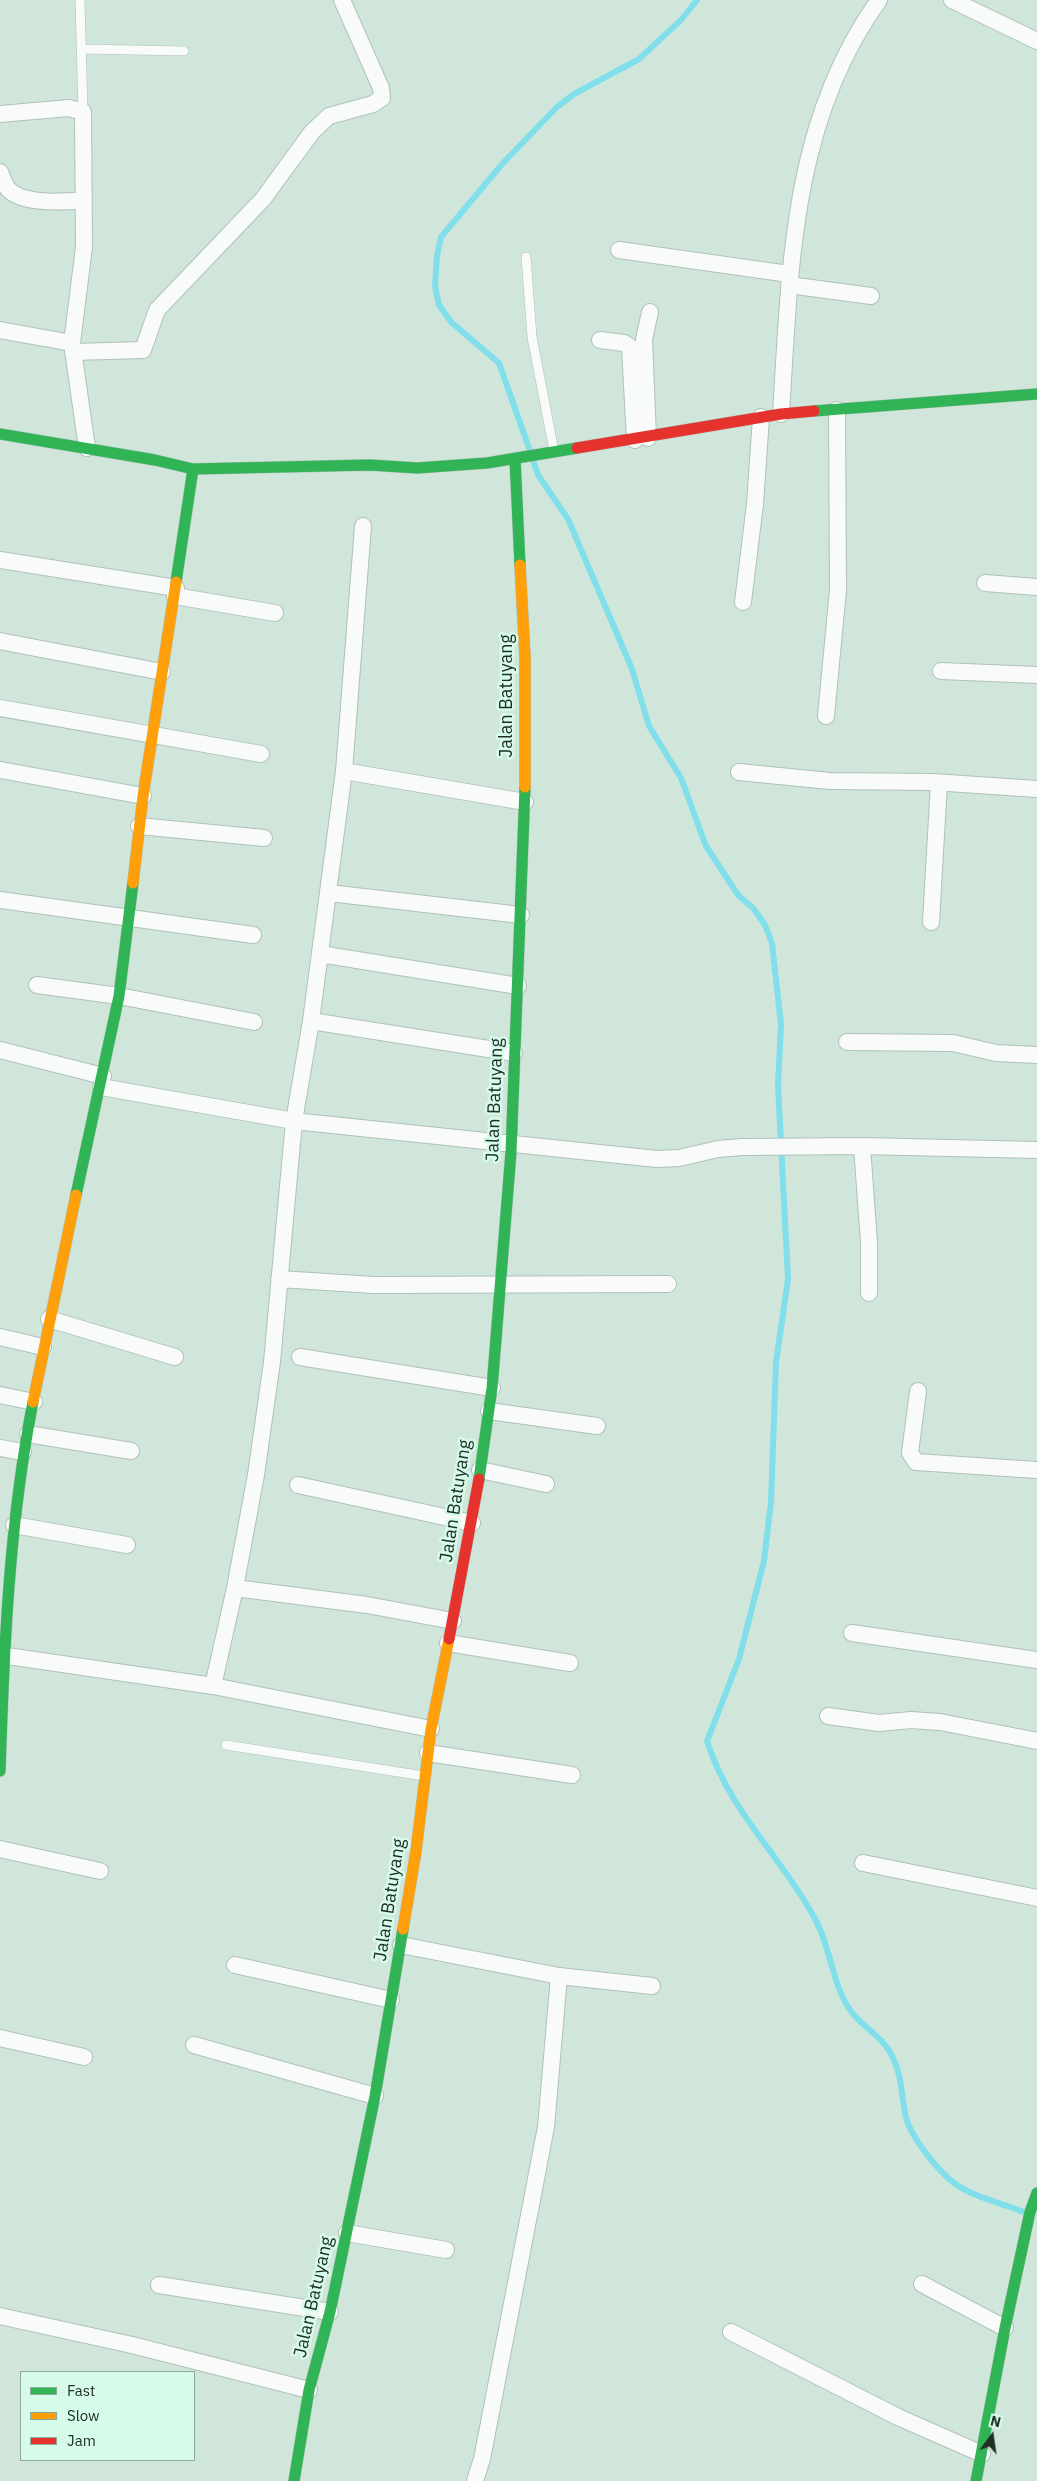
<!DOCTYPE html>
<html>
<head>
<meta charset="utf-8">
<style>
  body { margin:0 }
  #map { position:relative; width:1037px; height:2481px; overflow:hidden; background:#d0e6db; font-family:"IBM Plex Sans",sans-serif }
  canvas { display:block }
  .legend { position:absolute; left:20px; top:2371px; width:175px; height:90px; box-sizing:border-box; background:#d6fce9; border:1px solid #8daa9b; margin:0; padding:6px 9px; list-style:none; font-size:15px; color:#202e27 }
  .legend li { display:flex; align-items:center; gap:10px; height:25px }
  .legend b { width:25px; border:1px solid #8daa9b }
  .north { position:absolute; left:967px; top:2411px; width:50px; height:50px; -webkit-text-stroke:4px #d6fce9; paint-order:stroke; rotate:14deg; font-size:14px; font-weight:700; line-height:20px; text-align:center; color:#202e27 }
  .north::after { content:''; display:block; margin:auto; width:18px; height:22px; background:#202e27; clip-path:polygon(50% 0,100% 100%,50% 72%,0 100%) }
</style>
</head>
<body>
<div id="map">
<canvas width="1037" height="2481"></canvas>
<ul class="legend">
<li><b style="height:6px;background:#30b455"></b>Fast</li>
<li><b style="height:6px;background:#ff9f0a"></b>Slow</li>
<li><b style="height:6px;background:#e5322d"></b>Jam</li>
</ul>
<div class="north">N</div>
</div>
<script>
const ctx = document.querySelector('canvas').getContext('2d');
ctx.lineJoin = 'round';
function trace(path, color, width, dash) { ctx.strokeStyle = color; ctx.lineWidth = width; ctx.lineCap = dash ? 'butt' : 'round'; ctx.setLineDash(dash || []); ctx.stroke(path); }
function write(font, color, halo, rows, align = 'center') {
  ctx.font = font + ' "IBM Plex Sans",sans-serif'; ctx.lineWidth = 5; ctx.setLineDash([]); ctx.textBaseline = 'middle'; ctx.strokeStyle = halo; ctx.fillStyle = color; for (const [text, x, y, turn = 0] of rows) {
    ctx.save(); ctx.translate(x, y); ctx.rotate((+turn || 0) * Math.PI / 180); ctx.textAlign = isNaN(turn) ? turn : align; if (halo) ctx.strokeText(text, 0, 0); ctx.fillText(text, 0, 0); ctx.restore();
  }
}
trace(new Path2D(`
  M530,451L499,363L451,322L439,305L435,286L437,256L441,237L503,163L557,107L574,94L639,59L681,20L697,0
  M533,460L538,475L568,519L632,669L649,726L681,778L706,846L738,895L753,908L765,925L772,943L781,1025L778,1085L788,1279L776,1362L771,1502L764,1561L739,1659L707,1741C729,1810 778,1853 813,1915C830,1944 831,1979 848,2007C859,2026 884,2036 893,2058C902,2077 901,2092 905,2113C908,2133 933,2164 948,2178C967,2196 1001,2203 1024,2212`), '#80dfea', 6);
const lane = new Path2D(`
  M80,0L83,112
  M82,49L184,51
  M526,257L532,337L554,451
  M226,1745L424,1776`);
const street = new Path2D(`
  M952,0L1037,41
  M0,114L69,108L83,112L84,247L72,343L87,448
  M0,172C2,177 5,185 8,189C23,205 64,202 84,200
  M619,250L789,274
  M789,285L871,296
  M0,330L72,343
  M600,340L624,343L630,347L635,440
  M73,352L143,350L157,310L263,199L312,132L329,116L373,104L382,98L381,88L342,0
  M781,414C790,270 791,122 879,0
  M648,438L644,339L650,312
  M0,560L176,588
  M985,583L1037,587
  M175,596L275,613
  M743,602L755,504L761,417
  M0,641L162,672
  M941,671L1037,675
  M0,708L261,754
  M826,716L838,590L837,410
  M1,770L143,796
  M344,771L525,802
  M739,772L830,781L933,782L1037,789
  M139,826L264,838
  M329,893L521,915
  M0,900L253,935
  M931,922L939,783
  M320,954L518,986
  M37,985L119,996L254,1022
  M311,1021L514,1053
  M847,1042L953,1043L996,1053L1037,1055
  M0,1050L103,1076
  M101,1087L294,1121L657,1159L679,1158L718,1149L742,1147L862,1146L1037,1150
  M862,1146L869,1243V1293
  M279,1279L374,1285L668,1284
  M49,1319L175,1357
  M0,1337L43,1347
  M300,1357L492,1388
  M918,1391L910,1453L916,1462L1037,1470
  M0,1395L34,1402
  M489,1411L597,1426
  M28,1434L131,1451
  M0,1448L23,1452
  M480,1470L546,1484
  M298,1485L472,1523
  M14,1525L127,1545
  M235,1588L367,1605L453,1621
  M852,1633L1037,1660
  M448,1643L570,1663
  M0,1655L213,1686L431,1729
  M213,1686L235,1588L256,1475L272,1362L294,1121L311,1021L344,771L363,526
  M828,1716L879,1723L911,1720L940,1722L1037,1741
  M428,1753L572,1775
  M0,1849L100,1871
  M863,1863L1037,1898
  M401,1945L559,1976L652,1986
  M235,1965L391,2000
  M0,2038L84,2057
  M194,2045L375,2096
  M347,2233L446,2250
  M922,2284L1005,2328
  M159,2285L330,2312
  M0,2316L132,2345L309,2390
  M731,2332L898,2417L982,2454
  M475,2481L482,2459L546,2127L559,1976`);
const fast = new Path2D(`
  M814,411L1037,394
  M0,434L155,460L193,469L370,465L417,468L487,463L577,448
  M515,459L520,565
  M176,582L193,469
  M76,1195L119,996L133,883
  M479,1479L492,1388L511,1152L525,787
  M0,1771C4,1647 9,1524 33,1402
  M294,2481L309,2390L330,2312L375,2096L403,1929
  M976,2481L1005,2328L1030,2212L1037,2193`);
const slow = new Path2D(`
  M520,565L525,657V787
  M133,883L143,796L176,582
  M33,1402L76,1195
  M403,1929L416,1851L431,1729L449,1639`);
const jam = new Path2D(`
  M577,448L781,414L814,411
  M449,1639L479,1479`);
trace(lane, '#b0c1b9', 10);
trace(street, '#b0c1b9', 18);
trace(fast, '#b0c1b9', 12);
trace(slow, '#b0c1b9', 12);
trace(jam, '#b0c1b9', 12);
trace(lane, '#f8fbfa', 9);
trace(street, '#f8fbfa', 16);
trace(fast, '#30b455', 11);
trace(slow, '#ff9f0a', 11);
trace(jam, '#e5322d', 11);
write('18px', '#202e27', '#d6fce9', [
  ["Jalan Batuyang",507,696,-90],
  ["Jalan Batuyang",495,1100,-88],
  ["Jalan Batuyang",456,1501,-81],
  ["Jalan Batuyang",390,1900,-81],
  ["Jalan Batuyang",314,2297,-77]
]);
</script>
</body>
</html>
